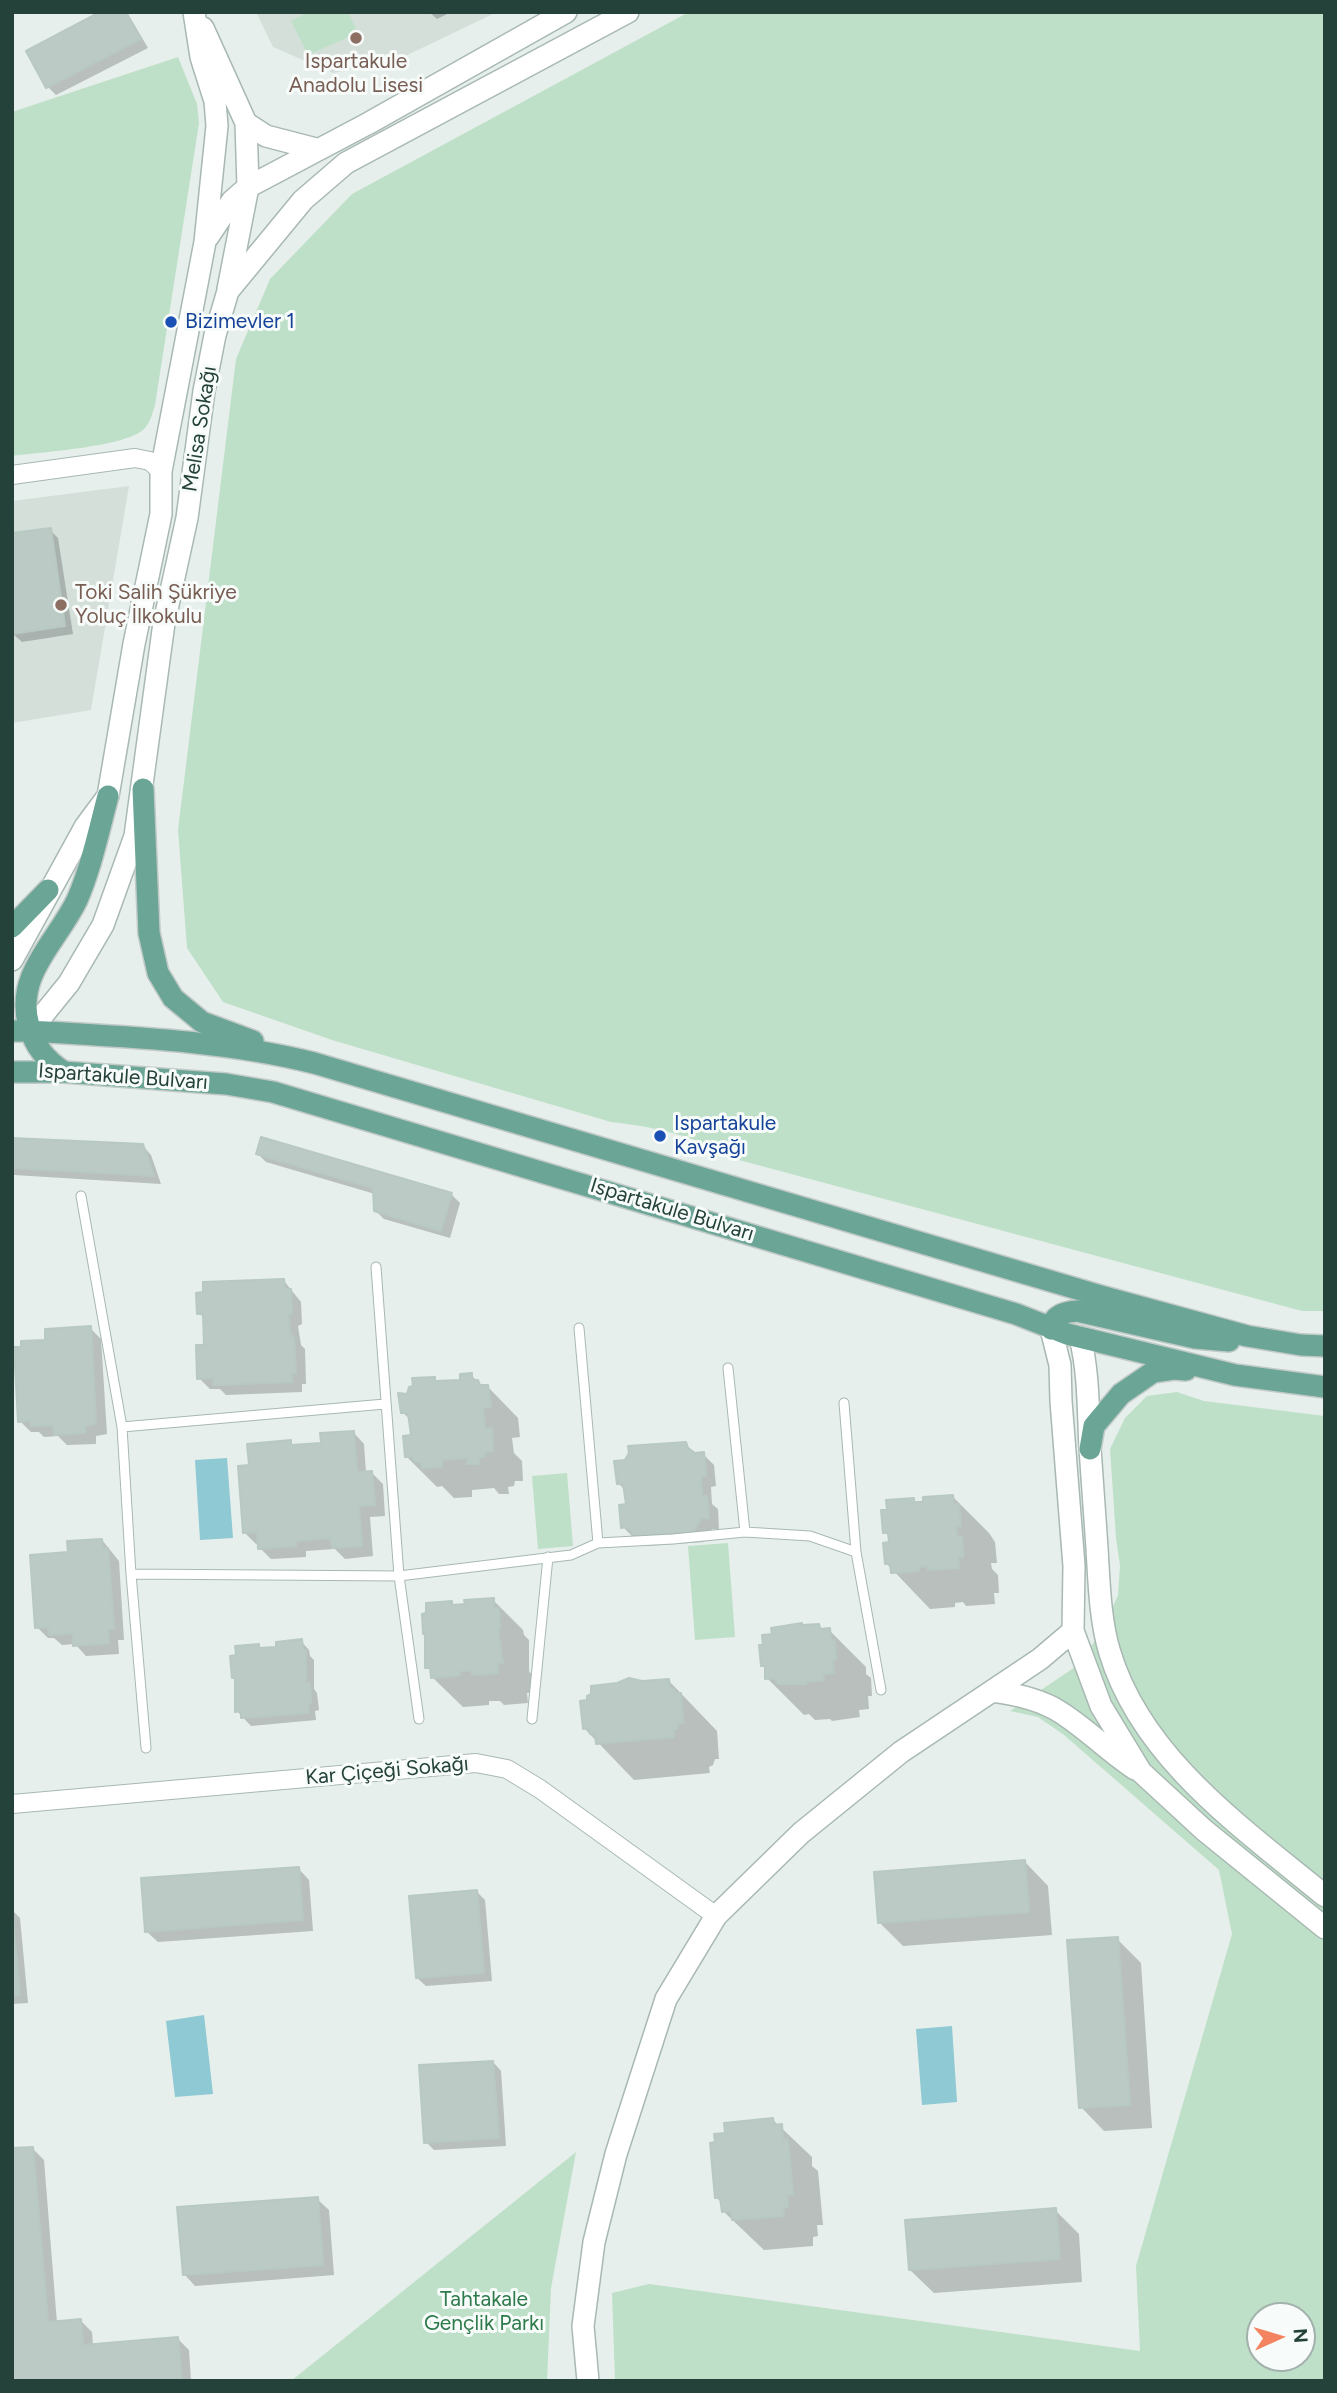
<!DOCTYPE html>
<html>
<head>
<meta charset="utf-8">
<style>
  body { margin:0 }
  #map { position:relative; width:1337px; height:2393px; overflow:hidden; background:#e6efeb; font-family:Figtree,sans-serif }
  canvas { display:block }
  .frame { position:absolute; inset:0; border:14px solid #24423a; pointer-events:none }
  .north { position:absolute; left:1246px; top:2302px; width:70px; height:70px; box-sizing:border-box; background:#f7fbf9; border:2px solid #a3b1ad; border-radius:50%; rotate:86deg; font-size:19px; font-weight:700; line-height:28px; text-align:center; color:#24423a }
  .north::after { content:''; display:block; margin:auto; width:24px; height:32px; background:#f4845f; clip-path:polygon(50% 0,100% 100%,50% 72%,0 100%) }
</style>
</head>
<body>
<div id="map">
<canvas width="1337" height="2393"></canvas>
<div class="frame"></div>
<div class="north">N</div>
</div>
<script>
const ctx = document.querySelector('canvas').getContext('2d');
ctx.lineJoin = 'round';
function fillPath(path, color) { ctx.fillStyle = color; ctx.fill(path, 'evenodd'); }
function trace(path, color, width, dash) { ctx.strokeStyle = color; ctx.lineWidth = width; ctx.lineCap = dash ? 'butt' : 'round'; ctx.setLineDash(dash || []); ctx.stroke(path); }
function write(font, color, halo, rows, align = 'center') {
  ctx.font = font + ' Figtree,sans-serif'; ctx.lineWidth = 6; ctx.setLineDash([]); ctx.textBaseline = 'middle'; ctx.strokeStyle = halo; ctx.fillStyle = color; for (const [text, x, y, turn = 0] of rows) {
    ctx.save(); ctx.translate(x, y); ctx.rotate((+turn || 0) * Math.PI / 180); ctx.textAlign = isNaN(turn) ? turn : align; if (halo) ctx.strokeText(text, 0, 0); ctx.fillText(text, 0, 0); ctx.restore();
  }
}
fillPath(new Path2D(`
  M256,12H497L397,60L333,73L273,47Z
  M129,486L91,710L12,723V501Z`), '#d4dfda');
fillPath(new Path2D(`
  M308,12H348L358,33L308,55L291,21Z
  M689,12H1325V1311H1302L739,1160C698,1137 658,1127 611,1122L332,1040L223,1002L187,948L178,830L236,359L270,279L352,194Z
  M178,57L197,104L199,123L155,405C152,414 150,424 143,430C123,447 42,452 12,456V112Z
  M1177,1392L1204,1401L1325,1416V2381H615L612,2293L649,2284L1140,2351L1136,2266L1232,1934L1219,1870L1064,1735L1038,1717L1010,1711L1078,1665L1103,1629L1118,1595L1120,1566L1116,1538L1110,1449L1125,1418L1147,1396ZM1260,2316H1302V2358H1260Z
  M567,1473L573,1546L538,1549L532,1476Z
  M728,1543L735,1637L695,1640L688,1546Z
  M576,2152L551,2288L547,2381H291Z`), '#bfe0c8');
fillPath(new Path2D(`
  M227,1458L233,1538L200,1540L195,1460Z
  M204,2015L213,2094L175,2097L166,2021Z
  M952,2026L957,2102L922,2105L916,2029Z`), '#8ec9d4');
fillPath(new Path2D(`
  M103,12H127L148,48L56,95L48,87Z
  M429,12H451L437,19Z
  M50,530L58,538L73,634L22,642L13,634Z
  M12,1140L143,1146L151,1155L161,1184L14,1175Z
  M258,1154L451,1194L460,1203L450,1238L384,1219L375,1210V1194L266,1162Z
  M284,1281L301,1302L302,1324L298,1326L301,1345L305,1349L306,1384H302V1392L226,1395L220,1389H210L199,1378L206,1347L205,1319L199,1313Z
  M90,1328L101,1339L107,1434L96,1436V1444L67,1445L58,1436L44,1437L39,1432H31L20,1421L47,1341Z
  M471,1375L483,1387H488L518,1418L520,1437L512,1438L514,1453L522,1461L523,1481H515L514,1486L508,1487L509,1494H499L494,1488L472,1490V1497L454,1498L442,1486L437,1487L406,1456L412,1437L411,1420L402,1412L408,1396L434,1378L438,1383L462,1381Z
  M353,1432L364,1444L366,1473H372L383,1484L385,1516L370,1517L373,1556L345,1559L335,1549L306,1551V1557L271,1559L260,1548V1543L256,1544L244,1532L251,1467L290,1442L294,1446L322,1444Z
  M685,1444L696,1454H703L714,1465L716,1486L711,1487L712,1504L718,1509L719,1529H712L704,1542L648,1546L639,1538H634L623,1527L628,1506L626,1491L619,1484L626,1461Z
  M953,1497L989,1533L995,1542L997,1563H991L992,1569L998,1575L999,1593H994L995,1604L966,1606L963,1602L955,1603V1607L930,1609L886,1563L891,1544L890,1538L885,1532L913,1500L918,1504Z
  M102,1540L119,1561L124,1640H118L119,1654L86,1656L75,1644L62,1645L54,1638H48L37,1627L70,1554Z
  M493,1600L523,1630L524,1635L529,1640V1671L531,1674L532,1692L527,1693L528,1703L504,1705L500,1701H489V1705L463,1707L432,1677V1672L427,1667L451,1603L455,1607Z
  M819,1625L824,1631L829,1630L866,1667V1674L871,1678L872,1696H868L869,1709L859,1710L860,1717L832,1721L830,1719L815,1720L809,1714L804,1715L767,1678V1669L763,1666Z
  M301,1641L309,1650L310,1656L314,1660V1689L317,1693L319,1710L315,1711L316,1720L251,1726L237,1711V1680L234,1677L258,1646L262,1650L278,1648Z
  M669,1681L717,1731L719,1759H715L713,1765L709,1767L710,1773L634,1780L584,1728L642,1683Z
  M1025,1862L1048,1886L1052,1935L903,1946L879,1922Z
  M298,1868L309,1880L313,1931L158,1942L146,1931Z
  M477,1892L485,1900L492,1981L426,1986L417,1978Z
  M12,1910L20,1918L28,2003L12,2004Z
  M1117,1939L1141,1963L1152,2128L1104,2131L1081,2107Z
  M493,2062L501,2071L506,2146L434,2150L426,2142Z
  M773,2120L812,2157V2166L818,2171L823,2225H817L818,2236L813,2237V2246L764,2250L723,2211V2204L717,2198Z
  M33,2149L44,2160L57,2323L81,2321L92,2332L93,2346L178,2339L189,2350L191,2381H12Z
  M317,2199L329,2210L334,2275L195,2286L184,2274Z
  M1055,2210L1079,2234L1082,2282L934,2293L910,2270Z`), '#0003');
const building = new Path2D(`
  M100,12H125L141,39L46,88L26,51Z
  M51,528L65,626L12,634V533Z
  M261,1137L452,1193L441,1231L374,1211L373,1188L256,1154Z
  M12,1138L143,1144L154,1176L12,1168Z
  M284,1279L285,1289H291L292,1313L288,1315L291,1337L294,1336L296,1373H292V1382L213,1385V1378L197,1379L196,1345H204L203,1314H197L196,1293L203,1292V1282Z
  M91,1326L96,1422L93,1425L85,1426V1433L54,1435L53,1425L31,1426V1421L18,1422L14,1347H21V1341L45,1340V1329Z
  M472,1373V1380H478L480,1385H488L491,1407L483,1408L485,1429L492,1428L493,1451L485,1452L484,1457H479V1464H467L468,1458L442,1460V1467L422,1468L421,1462H415L412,1457H405L403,1436L411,1435L408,1413H401L398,1393L407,1394L409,1387L413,1386L412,1378L435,1377V1381L460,1380V1374Z
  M354,1431L357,1472L372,1471L375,1505L359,1506L362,1546L332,1548L331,1538L296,1541V1546L258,1549L257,1532L243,1533L238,1466L249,1465L247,1444L291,1440V1445L321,1443L320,1433Z
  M686,1442L688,1448L695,1453L704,1452L706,1476H701L702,1496H707L709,1518H701L693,1532L635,1536L627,1527L621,1528L619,1505L626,1504L623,1484H617L614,1461L625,1460L629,1453L628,1446Z
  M953,1495L954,1504H959L961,1526L956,1527L957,1537L962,1536L963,1557H958L959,1568L928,1570V1566L919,1567V1571L891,1573L890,1564H885L883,1543L889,1542L888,1533H883L881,1510H887L886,1500L914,1498V1502H923V1497Z
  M102,1539L103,1548H108L114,1629H108L109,1643L73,1646V1633L49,1635L48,1627L35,1628L30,1555L68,1552L67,1541Z
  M494,1598V1608H499L500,1629H498L503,1663H497L498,1673L472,1675V1671H460V1675L431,1678L430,1668H425V1634H423L422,1614L426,1613V1603L452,1601V1605L465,1604L464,1600Z
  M802,1623V1625L819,1624L820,1629L830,1628L831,1640H835L836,1660H832L834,1673L823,1674L824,1680L805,1682L806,1684H777L776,1678L765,1679V1666H761L759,1645H763L762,1635L772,1634L771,1628Z
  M302,1639L303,1650H306V1683H310L311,1703H308L309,1713L241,1718V1711L235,1712V1678H232L230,1656L236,1655L235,1646L259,1644V1648L276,1647V1642Z
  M629,1678L642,1681L669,1679L670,1688L674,1689L676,1693H681L683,1723H678L677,1728L673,1730L674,1737L596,1744L595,1735L590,1734L589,1728L583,1729L580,1701L587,1700V1696L591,1694V1686L617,1683Z
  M1025,1860L1029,1912L878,1923L874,1872Z
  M299,1867L303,1920L145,1932L141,1878Z
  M477,1890L484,1973L416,1978L409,1896Z
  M12,1908L20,1995L12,1996Z
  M1118,1937L1130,2105L1079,2108L1067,1940Z
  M493,2061L499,2138L424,2143L419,2065Z
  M773,2118L774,2125L782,2124L783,2140L788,2139L793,2195H787L788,2207H783L784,2216L732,2220L731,2211L722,2212L720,2198H715L710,2143L715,2142L714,2134L725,2133L724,2123Z
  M33,2147L48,2322L81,2319L83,2345L178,2337L182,2381H12V2148Z
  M318,2197L323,2265L183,2275L177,2207Z
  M1056,2208L1060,2259L909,2270L905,2220Z`);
fillPath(building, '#bbcac4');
trace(building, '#b8c9c2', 2);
const service = new Path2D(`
  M81,1196L122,1427L131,1574L146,1748
  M376,1267L399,1576L419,1719
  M728,1368L745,1532
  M844,1403L856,1552L881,1690
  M122,1427L385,1404
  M598,1543L673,1539L745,1532L810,1536L856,1552
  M131,1574L399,1576L571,1555L598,1543L579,1328
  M532,1719L548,1557`);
const minor = new Path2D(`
  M12,475L135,458L150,461L161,471
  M12,1804L476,1763L507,1769L540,1789L716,1916`);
const tertiary = new Path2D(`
  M203,28L246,123L248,187L228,289
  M246,123L266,136L316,149
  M208,237L232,201L248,187L369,123L566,12
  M12,960L85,827L108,796L134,644L161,514V471L205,242L217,126L215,101L201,57L194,12
  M30,1031L69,983L103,925L135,836L164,623L187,518L204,391L215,335L228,291L303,200L346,163L628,12
  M1051,1329L1060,1365L1061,1401L1074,1566L1073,1631L1101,1706L1141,1772L1204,1830L1325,1928
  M1080,1337C1089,1374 1088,1410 1090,1448C1092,1481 1095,1515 1097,1548C1099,1581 1100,1622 1110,1653C1142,1759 1244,1829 1325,1896
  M992,1691C1015,1694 1040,1699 1060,1712C1087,1729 1109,1752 1135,1769
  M588,2381L583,2326L594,2242L616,2154L666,1999L716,1916L801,1833L901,1752L1040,1659L1073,1631`);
const primary = new Path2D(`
  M143,789L149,933L158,973L173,998L202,1022L253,1041
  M12,927L48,890
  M12,1031H30C125,1037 222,1040 314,1063L1101,1296L1247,1336L1301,1345L1325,1346
  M12,1072H64L226,1084L273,1092L1016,1314L1067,1334L1235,1375L1325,1387
  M64,1072C46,1060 35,1047 29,1026C14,975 57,942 77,900C91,868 99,830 108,796
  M1051,1329C1053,1315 1064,1312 1077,1311L1195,1338L1229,1341
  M1090,1449L1094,1426L1121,1394L1153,1372L1174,1369L1186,1370`);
trace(service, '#a8b8b2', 11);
trace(minor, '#a8b8b2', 20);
trace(tertiary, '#a8b8b2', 24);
trace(primary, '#c2cac8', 24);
trace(service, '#fff', 9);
trace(minor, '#fff', 18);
trace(tertiary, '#fff', 21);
trace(primary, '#6aa596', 21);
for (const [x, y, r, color] of [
  [356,38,7,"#8d6e63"],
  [171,322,7,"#1a4fb4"],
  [61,605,7,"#8d6e63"],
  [660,1136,7,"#1a4fb4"]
]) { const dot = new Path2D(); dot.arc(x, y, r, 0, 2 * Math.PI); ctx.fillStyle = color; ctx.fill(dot); trace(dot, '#f7fbf9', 2.5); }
write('21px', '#785e54', '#f7fbf9', [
  ["Ispartakule",356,62],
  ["Anadolu Lisesi",356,86],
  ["Toki Salih Şükriye",75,593,"left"],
  ["Yoluç İlkokulu",75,617,"left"]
]);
write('21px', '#164399', '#f7fbf9', [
  ["Bizimevler 1",185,322],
  ["Ispartakule",674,1124],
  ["Kavşağı",674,1148]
], 'left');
write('21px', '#24423a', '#f7fbf9', [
  ["Melisa Sokağı",200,429,-81],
  ["Ispartakule Bulvarı",123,1077,4],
  ["Ispartakule Bulvarı",672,1210,17],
  ["Kar Çiçeği Sokağı",387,1771,-5]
]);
write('21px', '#2d7a4b', '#f7fbf9', [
  ["Tahtakale",484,2300],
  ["Gençlik Parkı",484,2324]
]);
</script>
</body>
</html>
